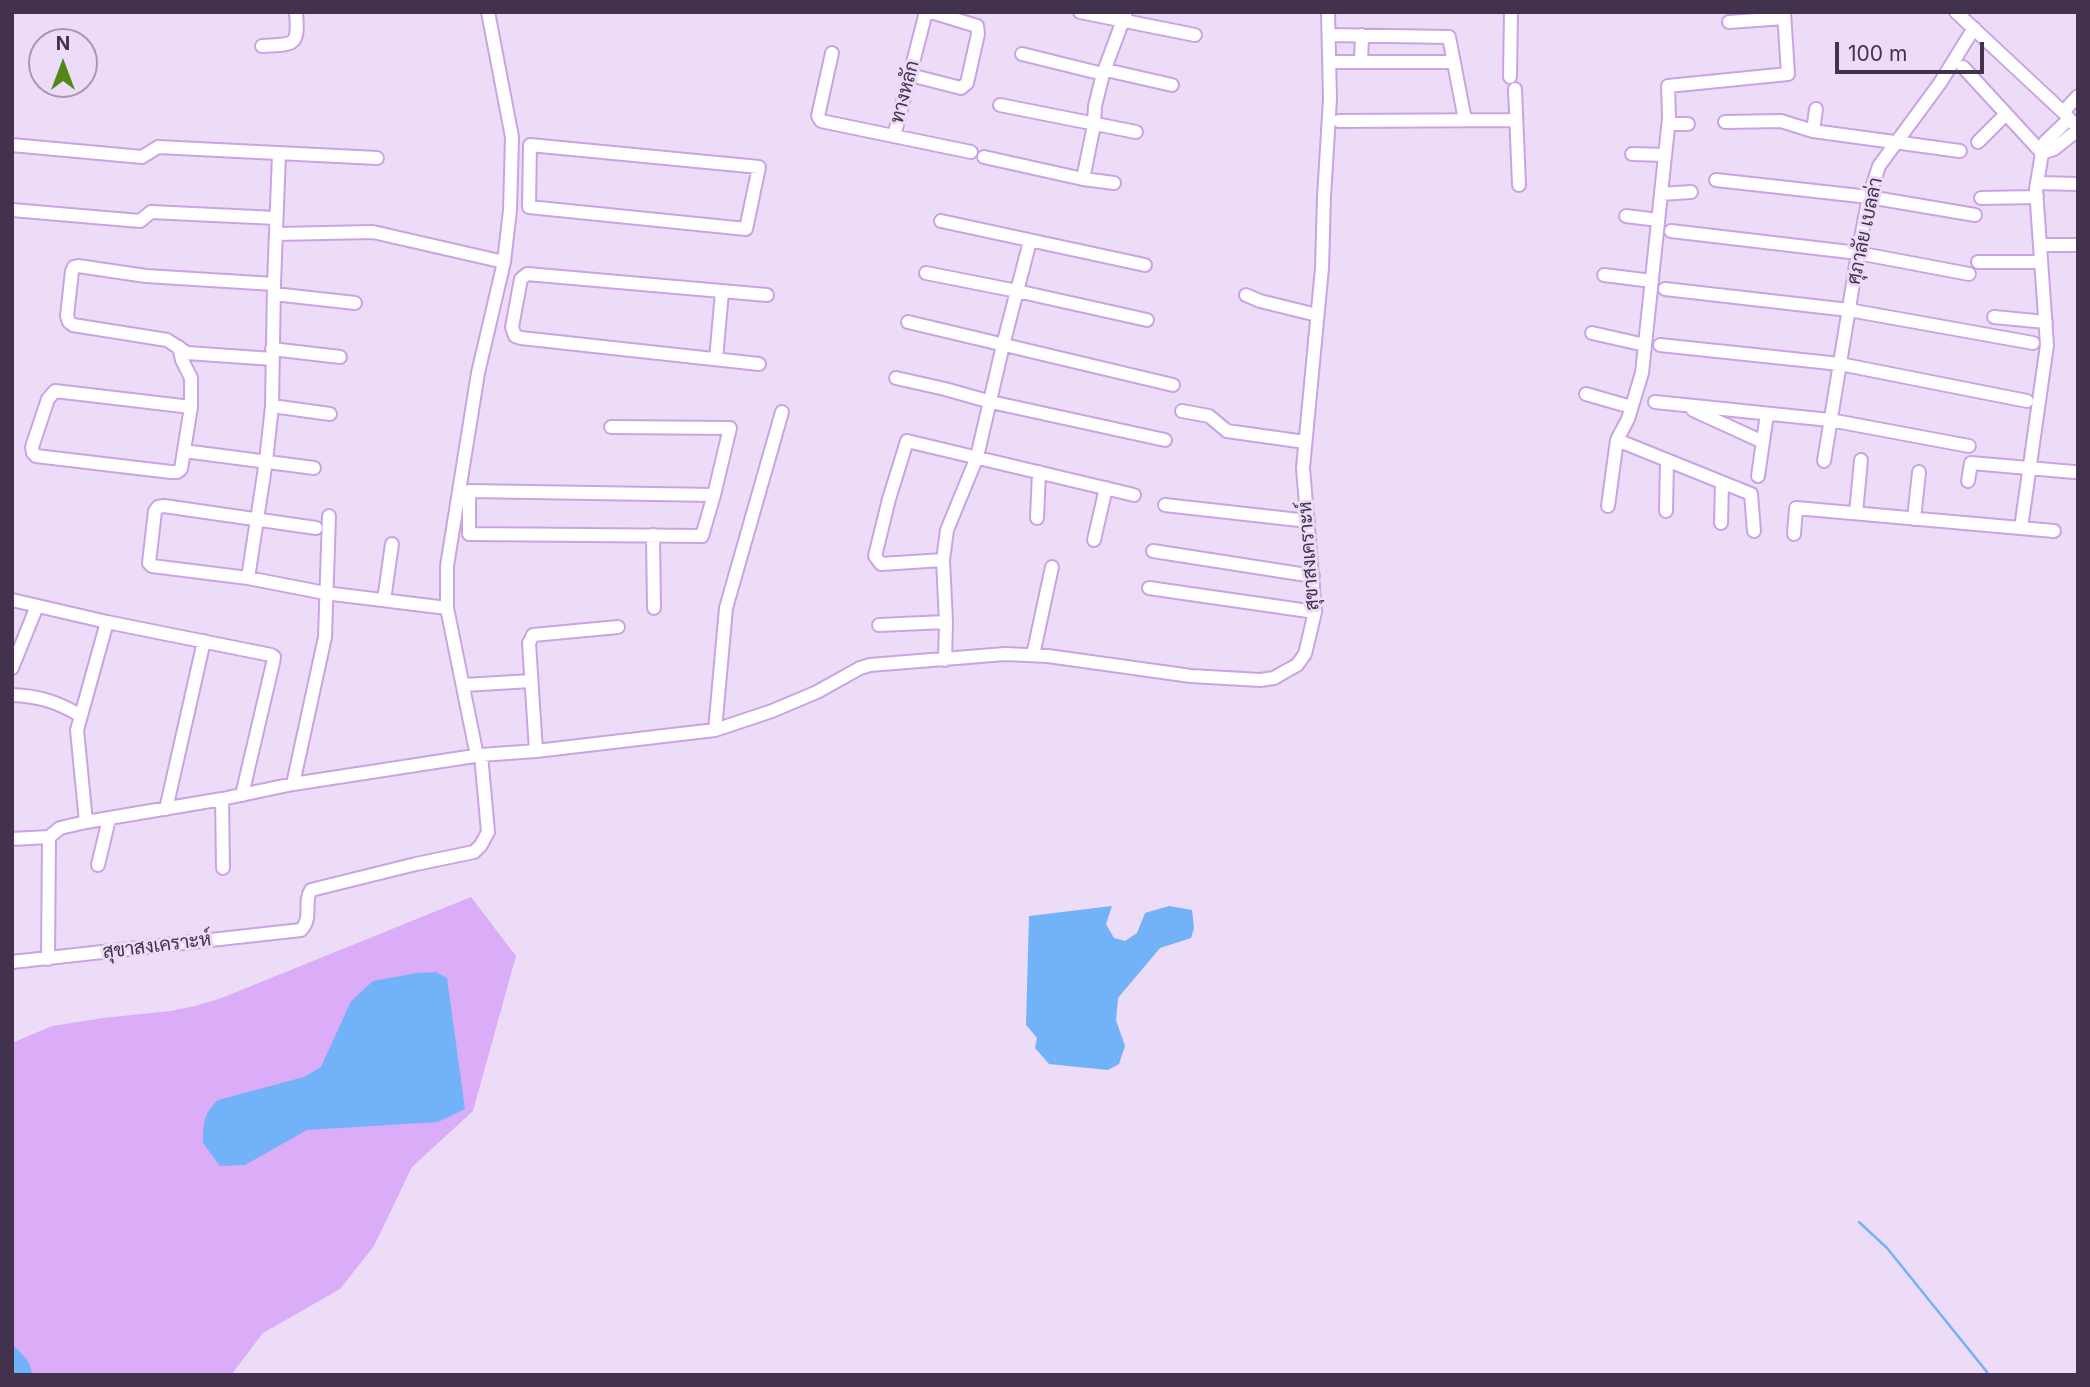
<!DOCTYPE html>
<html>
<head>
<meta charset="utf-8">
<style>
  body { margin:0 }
  #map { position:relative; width:2090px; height:1387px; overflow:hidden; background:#ecdcf7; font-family:Inter,sans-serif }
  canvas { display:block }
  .frame { position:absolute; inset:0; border:14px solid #43324d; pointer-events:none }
  .north { position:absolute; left:28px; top:28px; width:70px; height:70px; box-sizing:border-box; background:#ecdcf7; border:2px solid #a898b3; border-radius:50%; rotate:0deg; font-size:19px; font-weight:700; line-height:28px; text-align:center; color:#43324d }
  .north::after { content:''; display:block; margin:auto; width:24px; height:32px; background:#54861a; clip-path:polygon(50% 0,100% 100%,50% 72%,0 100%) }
  .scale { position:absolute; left:1835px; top:42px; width:149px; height:32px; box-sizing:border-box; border:4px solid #43324d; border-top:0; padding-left:9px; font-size:21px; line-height:24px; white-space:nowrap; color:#43324d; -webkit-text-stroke:5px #ecdcf7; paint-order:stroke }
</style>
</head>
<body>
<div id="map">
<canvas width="2090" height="1387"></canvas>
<div class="frame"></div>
<div class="north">N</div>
<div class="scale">100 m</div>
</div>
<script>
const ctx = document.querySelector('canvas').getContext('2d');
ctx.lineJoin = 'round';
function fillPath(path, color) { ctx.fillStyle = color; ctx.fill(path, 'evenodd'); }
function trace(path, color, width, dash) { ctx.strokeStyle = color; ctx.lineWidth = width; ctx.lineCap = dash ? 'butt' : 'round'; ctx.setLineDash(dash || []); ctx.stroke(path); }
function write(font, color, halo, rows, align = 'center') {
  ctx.font = font + ' Inter,Sarabun,sans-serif'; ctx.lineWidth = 6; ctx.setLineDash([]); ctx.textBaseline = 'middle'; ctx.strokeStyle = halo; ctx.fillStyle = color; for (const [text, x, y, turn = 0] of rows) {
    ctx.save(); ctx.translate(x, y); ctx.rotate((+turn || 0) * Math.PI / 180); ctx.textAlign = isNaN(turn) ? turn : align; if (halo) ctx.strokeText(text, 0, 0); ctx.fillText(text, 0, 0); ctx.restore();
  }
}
fillPath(new Path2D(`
  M471,897L516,956L473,1111L412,1167L374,1246L340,1289L263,1333L231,1375H12V1043L52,1026L103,1018L170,1011L195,1006L219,999Z`), '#dbadf8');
fillPath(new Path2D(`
  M1112,906L1106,924L1114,938L1125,941L1137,933L1145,913L1169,906L1192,910L1194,928L1191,938L1160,948L1118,998L1116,1020L1125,1046L1119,1064L1108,1070L1049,1064L1035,1048L1037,1038L1026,1025L1029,916Z
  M436,972L447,978L465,1109L438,1122L307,1130L245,1165L220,1166L203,1143C203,1124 203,1114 218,1100L304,1077L321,1067L351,1001L373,981L417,973Z
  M12,1344C21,1354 32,1361 32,1375H12Z`), '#72b2f8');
trace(new Path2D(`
  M1859,1222L1887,1248L1987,1372V1375`), '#72b2f8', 2.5);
const minor = new Path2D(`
  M1080,12L1195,35
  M1956,12L2063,112L2078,128
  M1729,22L1784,18
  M1330,35L1449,37L1465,120
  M262,46C294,44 299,48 296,12
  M832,53L818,116L821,121L971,152
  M1022,54L1103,74
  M1330,62H1454
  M1361,62L1362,35
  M1963,67L2042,153L2036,189L2047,345L2021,528
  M1106,70L1172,85
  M910,75L961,88L967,83L978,34L977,26L931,12
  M1510,77L1511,12
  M1515,89L1519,185
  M1000,105L1136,132
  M2063,112L2078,96
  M2069,119L2045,142L2042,153L2054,149L2078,130
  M1339,121L1516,120
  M1725,122L1781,121L1813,131L1960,151
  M1669,124H1688
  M1813,131L1816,109
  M894,136L926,12
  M1978,142L2006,114
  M12,145L142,157L158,147L377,158
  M530,145L759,167L746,229L529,207Z
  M1632,154L1665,155
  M984,157L1083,179L1114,183
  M1083,179L1094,125L1095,106L1103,74L1126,12
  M1716,180L1869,197L1975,215
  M2037,183L2078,184
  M1661,194L1691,192
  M1981,198L2037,197
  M12,210L140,221L151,212L276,218
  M1626,216L1658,220
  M941,221L1145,265
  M1671,231L1858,253L1969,274
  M276,234L373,232L504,262
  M2040,245H2078
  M1978,262H2041
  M926,273L1017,291L1147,320
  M1604,275L1652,281
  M1665,289L1849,310L2033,343
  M274,294L355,303
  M1246,295L1260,301L1317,315
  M1994,317L2046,322
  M908,322L1173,385
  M1592,333L1645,345
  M1660,345L1840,364L2027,401
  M179,347L182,360L191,378V407
  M272,349L340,357
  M273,359L187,353L167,340L73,325L69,322L67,316L72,271L74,267L78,266L146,276L274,284
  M716,359L722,292
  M759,364L521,338L515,336L512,327L521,279L527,274L767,295
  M896,378L945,389L991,402L1165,440
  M55,391L191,407L181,469L177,472H171L36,456L33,453L32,447L48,399Z
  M1586,394L1631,407
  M1655,402L1830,420L1969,446
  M272,406L330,414
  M1693,410L1763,442
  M1182,411L1209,416L1227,431L1305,442
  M611,427L730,428L714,495
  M1617,440L1751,494L1754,531
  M184,451L314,468
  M1824,461L1858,253L1869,197L1879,166L1940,83L1974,28
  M1758,476L1767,414
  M1968,481L1971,463L2074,472
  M469,491L714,495L702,536L469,534Z
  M1165,505L1308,521
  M1608,506L1617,440L1628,419L1642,373L1669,118L1668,86L1788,74L1784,12
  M1666,511L1667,461
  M1856,513L1861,460
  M1037,518L1039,472
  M1914,519L1919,472
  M1721,523L1722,483
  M316,528L164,506L158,507L155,511L149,563L152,566L248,578L325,593L447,608
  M1794,534L1796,508L2054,531
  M653,535L654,608
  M1094,540L1106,488
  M1153,551L1313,576
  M943,560L881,564L875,556L889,499L907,441L1134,495
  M248,578L266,461L272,406L274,284L279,154
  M1149,588L1315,612
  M12,600L107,622L271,655L274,657L273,663L242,795
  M384,600L392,544
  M879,625L946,622
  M1033,655L1052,567
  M945,660L946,622L943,560L947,530L977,457L1003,345L1030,241
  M12,668L37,606
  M464,685L531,681
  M12,695C39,696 58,702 81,716
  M715,730L726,608L782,412
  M536,751L529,643L533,635L618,627
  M477,756L447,608V566L478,373L504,262L510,210L512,137L488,12
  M293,784L325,637L329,516
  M222,799L223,868
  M166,809L204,641
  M86,822L77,730L107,622
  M12,839L49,837
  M98,865L109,819
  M48,959L49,837L60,828L86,822L222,799L293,784L481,755L536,751L715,730L772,711L817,692L860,668L870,665L1005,654L1048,656L1191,676L1260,680L1274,678L1286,671L1297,665L1305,654L1315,612L1303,468L1322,268L1324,197L1330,99L1328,12
  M12,962L301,930C313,918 303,902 311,890L416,864L474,852L481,845L488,832L481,755`);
trace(minor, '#cba3e4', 16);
trace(minor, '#fff', 12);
write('19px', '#43324d', '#ecdcf7', [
  ["ทางหลัก",905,92,-75],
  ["ศุภาลัย เบลล่า",1865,231,-78],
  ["สุขาสงเคราะห์",1309,556,-94],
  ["สุขาสงเคราะห์",157,946,-7]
]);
</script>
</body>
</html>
